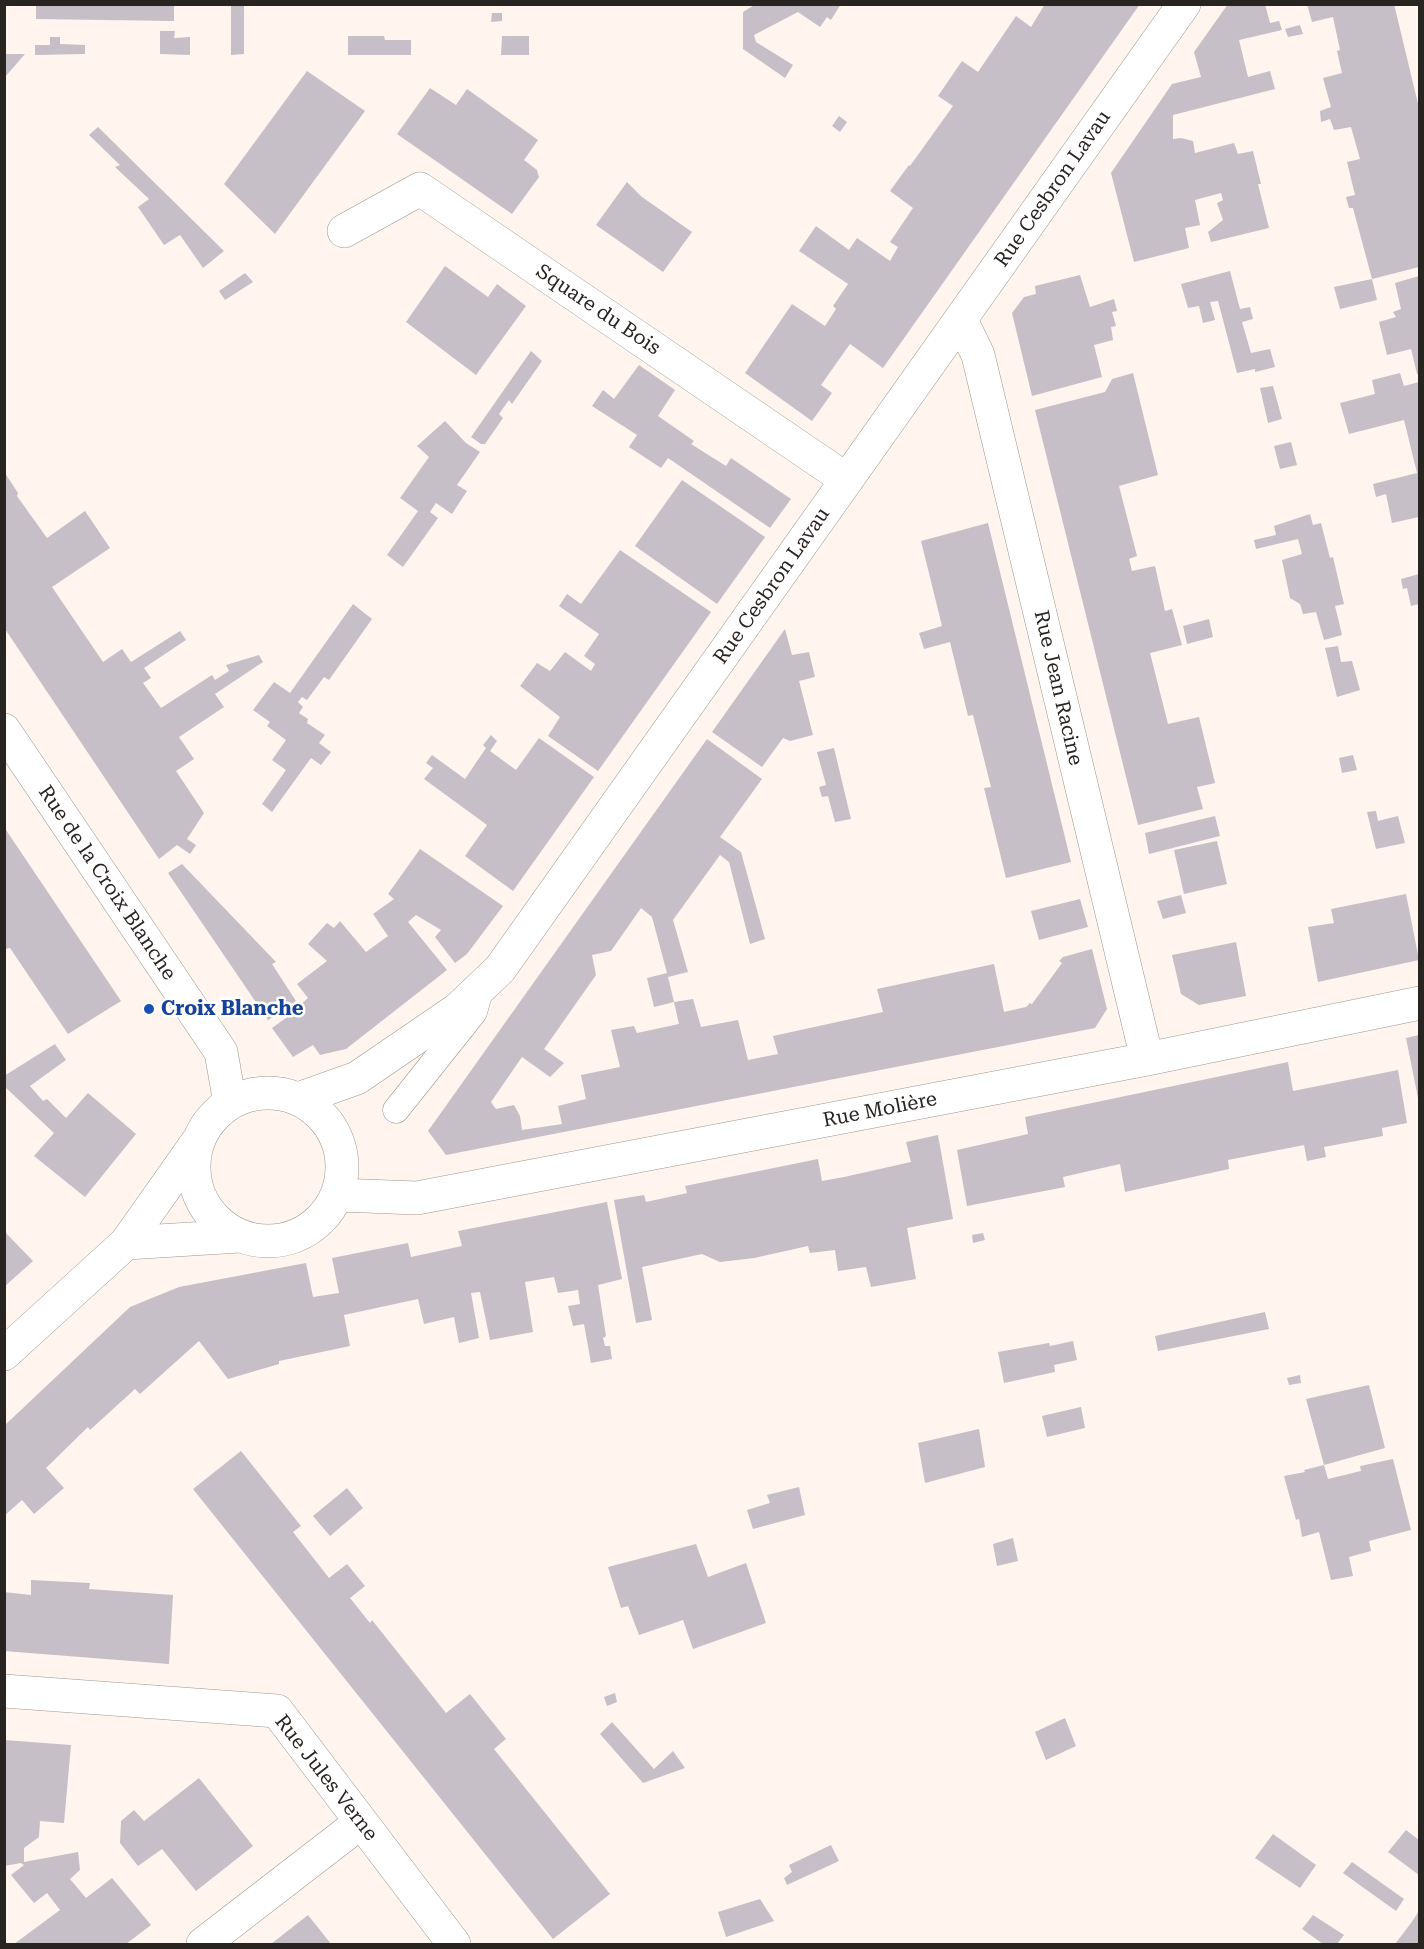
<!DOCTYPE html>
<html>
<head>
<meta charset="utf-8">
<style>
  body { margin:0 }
  #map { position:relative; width:1424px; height:1949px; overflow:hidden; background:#fff4ee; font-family:"Roboto Serif",serif }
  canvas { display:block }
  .frame { position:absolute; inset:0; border:6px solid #282422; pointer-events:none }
</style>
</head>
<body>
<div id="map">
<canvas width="1424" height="1949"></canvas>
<div class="frame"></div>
</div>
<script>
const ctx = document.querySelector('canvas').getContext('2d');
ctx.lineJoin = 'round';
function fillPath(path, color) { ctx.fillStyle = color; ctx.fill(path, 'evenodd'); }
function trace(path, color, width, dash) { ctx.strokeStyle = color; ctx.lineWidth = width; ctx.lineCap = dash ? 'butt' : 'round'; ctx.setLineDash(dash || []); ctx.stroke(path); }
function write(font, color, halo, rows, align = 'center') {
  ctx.font = font + ' "Roboto Serif",serif'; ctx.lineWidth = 5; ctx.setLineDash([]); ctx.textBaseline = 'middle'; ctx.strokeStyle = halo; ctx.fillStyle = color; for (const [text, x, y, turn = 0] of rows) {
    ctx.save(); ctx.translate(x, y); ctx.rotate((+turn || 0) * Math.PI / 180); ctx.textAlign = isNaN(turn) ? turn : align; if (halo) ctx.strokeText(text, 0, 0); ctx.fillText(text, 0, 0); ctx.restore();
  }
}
fillPath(new Path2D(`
  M36,4H174V21L36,19Z
  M231,4H244V54L231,55Z
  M756,4H841L831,20L827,17L820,27L798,12L754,35L756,42L793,65L785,78L743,49V12Z
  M1045,4H1140L883,368L850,344L821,385L832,393L812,421L745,373L792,304L825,326L836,309L833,306L848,284L799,251L816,226L849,250L857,238L890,261L898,247L890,242L913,208L890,191L909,165L910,166L953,106L938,96L962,61L978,72L1016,16L1031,27Z
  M1228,4H1265L1270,23L1279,21L1282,30L1239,40L1248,77L1270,71L1275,89L1173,115V139L1181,138L1193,141L1195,153L1234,143L1238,154L1253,151L1261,184H1258L1269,228L1211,242L1208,232L1223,220L1217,203L1223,200L1221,193L1195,200L1200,225L1185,228L1189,248L1134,262L1111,173L1172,84L1201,77L1194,52Z
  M1307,4H1394L1419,108V267L1372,279L1353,208H1349L1346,197L1355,195L1347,162L1360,159L1351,127L1334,130L1330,119L1321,122L1320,111L1331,107L1323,78L1342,73L1337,51L1340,50L1333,17L1312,22Z
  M492,13H502V21L491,22Z
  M1300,25L1303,34L1288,37L1285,29Z
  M160,31H175L174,38L190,37V55L160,54Z
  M348,36H384L385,40H411V55H348Z
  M502,36H529V55H501Z
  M50,37H60V44L85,45V54L35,55V45H50Z
  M5,54H25L5,77Z
  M307,71L365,111L275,234L224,184Z
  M430,88L456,105L467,89L538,140L524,160L537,170L539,177L512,214L397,134Z
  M839,116L847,122L840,132L832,126Z
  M98,127L162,190L224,251L203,268L180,235L164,245L138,207L149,199L115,167L120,165L89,135Z
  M627,182L642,197L692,232L663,272L596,225Z
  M445,266L488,297L497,284L526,306L476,375L406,322Z
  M1230,271L1240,309L1250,307L1253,319L1242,322L1251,353L1270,349L1275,367L1255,372V369L1237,373L1218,301L1210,302L1215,320L1203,323L1199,306L1188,308L1181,284Z
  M245,273L253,282L225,300L219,291Z
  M1080,275L1090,307L1114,299L1117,311L1112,312L1116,326L1111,327L1113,340L1094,345L1102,377L1032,396L1012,313L1024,297L1036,294L1035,286Z
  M1419,276V374H1417L1411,349L1387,355L1379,322L1396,317L1393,312L1401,309L1395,283Z
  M1372,279L1377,300L1340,309L1334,287Z
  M531,351L542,361L512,404L509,400L499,414L503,418L485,444H481L471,437Z
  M639,365L675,390L658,416L694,441L691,444L726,466L731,458L791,499L770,528L668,458L661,468L629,447L637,435L592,406L603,390L614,399Z
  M1133,373L1158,475L1119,486L1137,556L1129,559L1132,571L1155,566L1165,611L1172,609L1182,645L1150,653L1168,724L1199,717L1215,783L1197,787L1203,809L1138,825L1035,410L1105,392L1112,379Z
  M1400,373L1404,386L1419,382V517L1392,523L1386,494L1376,497L1373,484L1417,473L1404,420L1349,434L1340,403L1375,394L1372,380Z
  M1273,386L1282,419L1268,423L1260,388Z
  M445,421L466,443L480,452L457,485L467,491L452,514L436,503L430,512L438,518L403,567L387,555L418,511L400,498L429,457L417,446Z
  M1291,442L1297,465L1280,469L1274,446Z
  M5,473L18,493L17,496L47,538L85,511L110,548L52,587L103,662L122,649L131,662L180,631L186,640L144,668L151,678L143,683L161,708L212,675L215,680L229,671L226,665L259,655L263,662L215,694L224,707L179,737L194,759L176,771L204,813L187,839L196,845L190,854L177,845L159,859L5,629Z
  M682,480L765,537L717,604L635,546Z
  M1310,514L1313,525L1321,523L1330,558L1333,557L1344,604L1335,606L1342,635L1324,640L1316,612L1303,614L1300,604L1290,598L1282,560L1302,554L1298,539L1256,549L1254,540L1276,535L1274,526Z
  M988,523L1071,862L1006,878L984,788L991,787L973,715L968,716L950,642L924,649L919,633L942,626L921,541Z
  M620,550L711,612L598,771L548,736L560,717L520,686L537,663L550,671L565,652L591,671L595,664L584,656L599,634L559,606L567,594L581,604Z
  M1419,574V604L1411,606L1407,588L1403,589L1401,579Z
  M353,604L372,619L329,680L324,677L307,700L302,697L298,702L303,707L299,713L308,719L307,723L325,735L319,743L331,752L321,765L311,758L272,812L262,804L286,770L272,760L286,740L267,726L270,722L253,710L274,682L290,693Z
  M1209,619L1213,637L1187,644L1183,626Z
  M785,629L792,655L809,652L815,677L799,681L813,735L790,741L783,738L762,767L712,732Z
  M1338,646L1341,662L1352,661L1360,690L1337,697L1325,648Z
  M491,735L497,741L490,751L516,770L539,738L594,777L513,891L465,856L487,825L424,779L433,768L426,763L432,755L465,779L486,748L483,745Z
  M707,739L762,779L720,837L741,852L765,939L750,944L729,862L720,855L673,920L688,972L668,977L674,1002L654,1007L647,978L667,973L652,917L641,908L611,951L592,955L596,975L544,1049L564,1063L550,1077L522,1057L491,1102L496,1109L514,1105L520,1116L522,1130L562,1124L558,1106L586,1099L581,1075L620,1067L611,1030L634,1026L637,1033L679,1024L674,1002L693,999L701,1027L738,1020L748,1060L778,1054L773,1036L883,1012L877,989L994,964L1004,1012L1026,1007L1030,1003L1032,1004L1062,963L1059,961L1063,957L1092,949L1107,1009L1095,1028L446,1155L428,1131Z
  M834,748L851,819L835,822L828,796L822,797L819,787L826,785L817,752Z
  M1353,755L1357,770L1342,773L1339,758Z
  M1376,811L1378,821L1398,816L1405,843L1376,849L1367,812Z
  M1215,816L1220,836L1149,854L1145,833Z
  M4,827L121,1001L68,1034L10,948L4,949Z
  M1217,841L1227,884L1184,894L1174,850Z
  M420,849L503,906L467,954L455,963L435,937L441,930L416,915L408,922L447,970L346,1049L320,1055L313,1045L293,1057L272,1028L290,1015L289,1014L308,998L297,984L327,961L308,944L327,923L334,928L340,921L366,952L388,936L373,914L394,899L388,894Z
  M182,864L276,962L272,964L296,1001L268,1020L168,873Z
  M1406,894L1419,960L1318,982L1308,927L1334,923L1331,909Z
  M1181,895L1186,913L1163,919L1157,901Z
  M1080,899L1088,927L1039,940L1031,911Z
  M1236,942L1246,996L1199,1005L1181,994L1172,955Z
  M1419,1035V1098H1418L1406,1038Z
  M55,1044L66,1060L30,1086L43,1101L47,1099L66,1118L88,1093L136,1134L85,1197L34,1156L54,1133L4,1086V1076Z
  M1288,1062L1293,1091L1398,1070L1407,1123L1382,1128L1383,1136L1324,1147L1326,1157L1307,1161L1304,1145L1228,1160L1229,1169L1125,1192L1120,1164L1063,1177L1065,1187L967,1206L957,1150L1028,1134L1025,1117Z
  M938,1135L953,1219L907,1228L916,1279L871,1287L866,1267L838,1271L835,1250L810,1253L808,1246L754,1258L720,1262L702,1254L642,1267L652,1320L636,1323L614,1200L644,1195L646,1202L687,1193L685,1186L818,1159L822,1181L844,1177L911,1162L906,1142Z
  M607,1202L622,1279L598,1285L606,1336L603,1338L605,1346H610L612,1359L591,1363L584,1324L573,1326L568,1306L580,1304L578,1290L558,1293L554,1277L525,1282L533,1332L490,1340L480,1292L471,1293L479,1338L459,1343L454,1317L424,1324L418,1299L344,1315L350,1346L279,1361V1364L228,1379L199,1341L140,1394L135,1389L90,1430L88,1427L46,1468L64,1488L34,1514L22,1500L4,1516V1426L130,1307L179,1287L306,1263L313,1297L339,1293L332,1258L408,1243L411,1257L462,1246L458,1231Z
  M4,1231L33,1261L4,1287Z
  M983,1233L985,1240L973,1243L972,1235Z
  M1265,1312L1269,1329L1158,1351L1155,1336Z
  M1073,1341L1077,1360L1054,1365L1055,1372L1004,1383L998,1352L1049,1343L1050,1346Z
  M1300,1375L1301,1383L1289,1385L1287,1378Z
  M1369,1385L1385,1448L1324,1465L1328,1479L1361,1471L1360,1466L1393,1459L1411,1530L1369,1541L1371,1551L1349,1557L1353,1576L1331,1580L1319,1532L1302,1537L1299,1519L1296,1520L1284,1476L1305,1472L1304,1470L1324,1465L1306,1399Z
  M1081,1407L1085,1428L1047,1437L1042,1416Z
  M979,1429L985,1467L925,1483L918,1443Z
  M241,1451L301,1526L293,1532L329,1578L347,1564L365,1586L350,1598L370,1623L372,1620L446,1713L470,1694L506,1739L494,1749L610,1894L553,1939L193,1489Z
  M799,1487L805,1515L753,1529L747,1510L770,1503L767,1495Z
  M347,1488L363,1508L330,1536L313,1516Z
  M1013,1538L1018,1561L997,1566L993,1544Z
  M696,1544L708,1577L746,1563L766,1623L693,1649L683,1620L639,1635L628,1606L621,1608L608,1567Z
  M31,1580L90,1583L89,1589L173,1595L169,1664L4,1651V1592L31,1595Z
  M615,1693L617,1702L607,1706L604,1697Z
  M1065,1718L1076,1746L1046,1760L1035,1732Z
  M612,1722L654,1769L673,1751L685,1768L643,1783L600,1734Z
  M4,1740L71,1745L64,1823L40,1821L39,1837L24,1848V1862L78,1852L80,1870L70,1879L86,1898L112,1878L151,1925L126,1944H14L60,1910L47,1893L34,1903L11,1875L24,1865L21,1863L4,1866Z
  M199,1778L253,1846L196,1891L162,1849L138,1866L120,1843L121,1821L134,1810L144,1821Z
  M1406,1830L1419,1840V1875L1388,1852Z
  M1273,1834L1316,1865L1300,1888L1255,1858Z
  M831,1845L839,1861L787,1885L784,1878L792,1872L789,1865Z
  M1352,1862L1404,1899L1396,1911L1343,1873Z
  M760,1899L774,1921L726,1937L718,1912Z
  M1419,1911V1944H1395L1411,1923Z
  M308,1915L331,1944H271Z
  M1313,1915L1344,1935L1337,1944H1323L1302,1929Z`), '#c6bfc8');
const service = new Path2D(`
  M396,1110L474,1012L479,994`);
const minor = new Path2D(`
  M344,231L420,189L847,480
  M961,320L978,355L1147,1059
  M4,730L221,1052L230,1103
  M194 1167a74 74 0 1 1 148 0a74 74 0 1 1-148 0Z
  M298,1099L357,1078L458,1009L500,969L1184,4
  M338,1195L417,1198L1147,1059L1420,1003
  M126,1243L240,1236
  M4,1354L126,1243L198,1141
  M4,1691L277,1711L454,1944
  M203,1944L361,1822`);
trace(service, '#9f9690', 27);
trace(minor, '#9f9690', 34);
trace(service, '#fff', 26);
trace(minor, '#fff', 33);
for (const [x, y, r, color] of [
  [149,1009,6,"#1a4fb4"]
]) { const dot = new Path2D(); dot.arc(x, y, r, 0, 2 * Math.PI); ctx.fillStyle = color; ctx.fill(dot); trace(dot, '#fff', 2); }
write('20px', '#282422', '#fff', [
  ["Rue Cesbron Lavau",1053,189,-55],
  ["Square du Bois",598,310,34],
  ["Rue Cesbron Lavau",772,586,-55],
  ["Rue Jean Racine",1058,688,77],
  ["Rue de la Croix Blanche",107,883,56],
  ["Rue Molière",880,1110,-11],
  ["Rue Jules Verne",326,1778,52]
]);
write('bold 20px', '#164399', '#fff', [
  ["Croix Blanche",161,1009]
], 'left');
</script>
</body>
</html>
